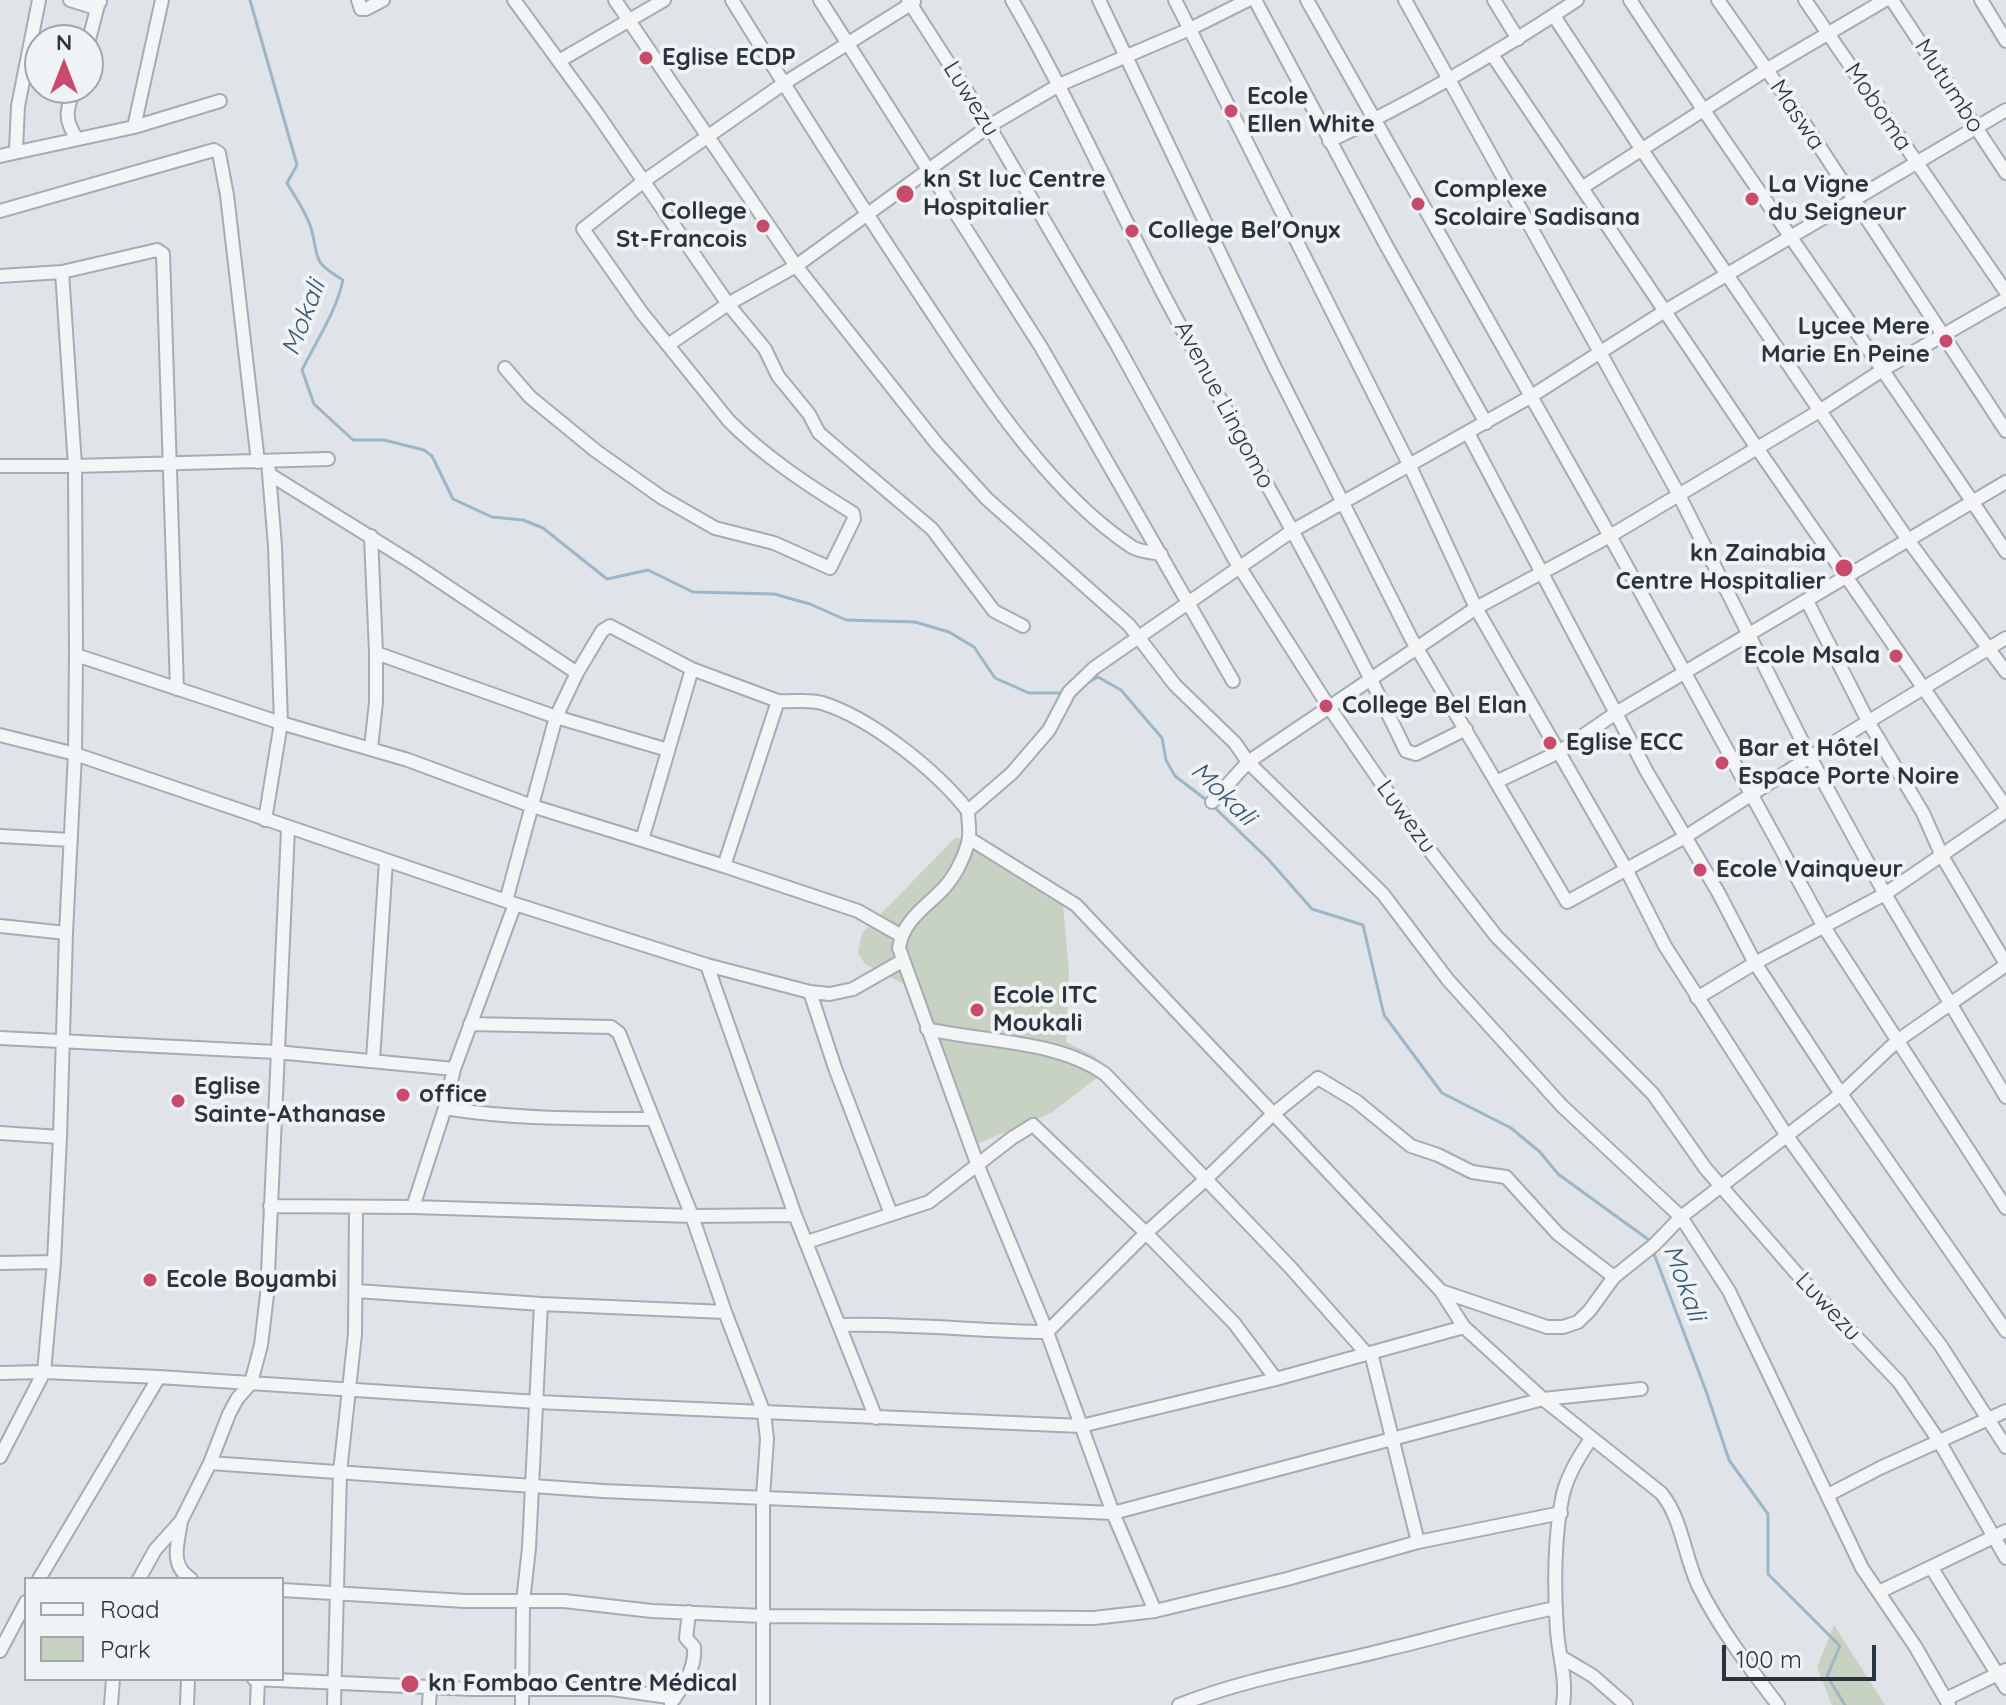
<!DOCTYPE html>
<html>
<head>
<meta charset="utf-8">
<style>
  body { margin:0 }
  #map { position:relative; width:2006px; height:1705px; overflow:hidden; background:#e0e4e9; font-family:Quicksand,sans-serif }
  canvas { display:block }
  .legend { position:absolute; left:24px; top:1577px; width:260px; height:104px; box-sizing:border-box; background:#f0f3f6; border:2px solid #a1a7ad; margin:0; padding:10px 14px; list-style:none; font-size:24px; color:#2a343f }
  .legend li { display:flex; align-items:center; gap:16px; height:40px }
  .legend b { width:40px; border:2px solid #a1a7ad }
  .north { position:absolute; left:24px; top:24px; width:80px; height:80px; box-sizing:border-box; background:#f0f3f6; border:2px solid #a1a7ad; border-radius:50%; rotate:0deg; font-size:22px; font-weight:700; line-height:32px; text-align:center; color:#2a343f }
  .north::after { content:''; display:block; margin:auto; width:28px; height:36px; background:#c84b6b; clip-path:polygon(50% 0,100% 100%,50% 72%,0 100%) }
  .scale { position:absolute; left:1722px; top:1645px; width:154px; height:36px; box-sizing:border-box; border:4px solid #2a343f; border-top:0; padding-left:10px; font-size:24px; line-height:28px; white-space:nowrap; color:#2a343f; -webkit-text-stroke:6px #f0f3f6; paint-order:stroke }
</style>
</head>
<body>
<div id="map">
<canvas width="2006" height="1705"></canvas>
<ul class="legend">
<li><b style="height:10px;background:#f3f5f7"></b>Road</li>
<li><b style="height:22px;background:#c8d2c2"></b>Park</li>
</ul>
<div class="north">N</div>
<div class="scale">100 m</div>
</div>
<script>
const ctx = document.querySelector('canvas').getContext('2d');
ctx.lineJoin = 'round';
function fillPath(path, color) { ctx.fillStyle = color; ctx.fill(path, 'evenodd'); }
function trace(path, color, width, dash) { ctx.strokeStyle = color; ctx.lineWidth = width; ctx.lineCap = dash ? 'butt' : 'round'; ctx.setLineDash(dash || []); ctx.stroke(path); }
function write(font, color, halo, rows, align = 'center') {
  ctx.font = font + ' Quicksand,sans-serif'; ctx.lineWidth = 8; ctx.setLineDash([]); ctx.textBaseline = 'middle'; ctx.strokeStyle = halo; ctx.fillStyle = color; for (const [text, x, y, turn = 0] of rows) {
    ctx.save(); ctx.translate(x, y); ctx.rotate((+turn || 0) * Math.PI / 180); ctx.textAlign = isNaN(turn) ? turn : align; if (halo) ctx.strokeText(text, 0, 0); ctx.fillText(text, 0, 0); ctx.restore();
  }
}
fillPath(new Path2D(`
  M955,838H973L1062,894L1069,972L1066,1042L1096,1057L1102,1074L1051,1113L977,1144L906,985L865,964L858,953L862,933Z
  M1834,1625L1885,1705H1832L1817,1667Z`), '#c8d2c2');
trace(new Path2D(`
  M250,0L297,165L287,183C295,197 306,212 311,228C320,259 310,260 343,280C336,312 317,340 302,370L314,404L353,440H384L424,450L432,456L453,499L492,517L523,520L543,528L607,579L648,570L693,592L774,594L810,604L846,620L915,622L949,632L974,647L995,678L1029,693H1066
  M1084,685L1098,677L1121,690L1162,738L1166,760L1175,776L1209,802
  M1214,807L1268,859L1312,909L1363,925L1384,1015L1442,1093L1511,1128L1540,1152L1558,1174L1649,1240L1650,1243
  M1653,1251L1706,1391L1729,1460L1768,1514V1574L1840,1646L1827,1676L1845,1705`), '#9db6c7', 3);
const minor = new Path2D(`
  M70,0L92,7L100,2
  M358,0L361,9H366L383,0
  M514,0L596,112L728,304L765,349L778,376L809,414L819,433L932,529L994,611L1023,626
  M615,0L796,266L937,444L987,499L1129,625L1175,685L1235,743L1248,762L1383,894L1448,980L1562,1106L1681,1217L1729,1291L1862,1568L1915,1646L1949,1705
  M732,0C795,102 859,203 925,302C981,386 1047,491 1132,547C1140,552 1152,552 1161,554
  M820,0L1041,347L1233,681
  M908,0L989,126L1117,345L1235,560L1329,707L1413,829L1496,936L1653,1094L1706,1169L1805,1283L1899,1382L1939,1441L2006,1558
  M1012,0C1069,98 1114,201 1167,301C1247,451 1333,598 1406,751L1416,754L1466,729
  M1099,0L1274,366L1411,638L1567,902L1685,837L1810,757L2006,638
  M1175,0L1409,464L1476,608L1626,869L1665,946L1787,1136L1895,1286L1941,1346L2006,1447
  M1255,0L1386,245L1486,423
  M1307,0L1610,536L1824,927L2006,1208
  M1405,0L1679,495L1810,757L1885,894L2006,1097
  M1494,0L1518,39
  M1630,0C1752,186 1883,366 2006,552
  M1718,0L1804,123L2006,431
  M1805,0L2006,292
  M1892,0L2006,173
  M1981,0L2006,41
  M1554,16L1642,150L1908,540L2006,672
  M88,43L98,5
  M1493,56L1757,448L2006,807
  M559,61L664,0
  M74,88C67,110 63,118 77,139
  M134,127L162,0
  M1329,141C1416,101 1497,53 1577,0
  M16,150L18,106L39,0
  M0,156L134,127L220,101
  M1583,187L1766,70L1885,0
  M0,211L214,150L219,153L227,195L258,462
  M0,276L62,272L157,250L163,254L177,689
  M668,345L728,304L796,266L989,126L1059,85L1190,29L1248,0
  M505,368L530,397L596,451L661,497L715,528L774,543L830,568L854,519L853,513C809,486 765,457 729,421L642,313L583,229L644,181L783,84L914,2
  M1468,433L1647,772L1718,892L1755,963L1841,1094L2006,1331
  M0,466H75L328,459
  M269,474L414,564L577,673
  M371,536L376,653L556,717L668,750
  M1807,601L1869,723L1923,813L1942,856L2006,964
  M76,655L281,723L408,760L532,806L642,840
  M692,669L642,840L724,866
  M778,701C792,702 809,699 822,703C871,718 937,771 968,811
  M0,735L75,754L515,904L707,965L810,992L830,994L853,989L902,961
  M371,748L376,702V653
  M1498,781L1559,752L1616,713L2006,482
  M1212,802L1248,762L1476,608L1610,536L1821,410L1884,369L2006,299
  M265,820L281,723L275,546L268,461
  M0,836L71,840
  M970,839L1076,905L1441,1291L1464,1327L1543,1399L1661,1493C1682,1518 1684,1555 1698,1585C1719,1628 1749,1667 1778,1705
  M506,901L556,717L577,673L602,631L610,626L692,669L778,701L724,866L858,911L900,935
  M0,926L66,933
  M707,965L795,1215L876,1418
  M810,992L835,1068L891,1214
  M1697,998L1755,963L1885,894L2006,811
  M470,1024L611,1027L619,1033L692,1216L725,1312L764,1413L767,1439L763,1497V1705
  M927,1029C984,1042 1057,1040 1105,1074L1290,1267L1367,1354
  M0,1038L276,1052L454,1069
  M373,1060L386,861
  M445,1108C508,1119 588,1119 653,1119
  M0,1133L60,1137
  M270,1206L413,1207L692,1216L795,1215
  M413,1207L445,1108L454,1069L515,904
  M807,1242L929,1202L1012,1138L1033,1125L1146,1233L1234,1323L1276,1379
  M0,1263L54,1262
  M357,1291L541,1304L725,1312
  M1441,1291L1547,1327H1563L1578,1322L1590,1310L1614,1277L1654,1245L1681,1217L1841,1094L1897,1041L2006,965
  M839,1325C909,1323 978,1331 1047,1332L1146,1233L1205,1180L1272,1115L1318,1078L1356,1101L1411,1146L1438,1155L1472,1172L1506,1177L1558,1234L1614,1277
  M1371,1353L1418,1542
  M0,1373L44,1372L159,1377L537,1402L1081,1426L1276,1379L1464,1327
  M0,1457L44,1372L54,1262L60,1137L66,933L75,754L76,655L75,466L62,272
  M210,1463L603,1491L1113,1513L1543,1399L1641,1389
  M1828,1495L1880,1468L2006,1411
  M181,1521C178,1544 169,1565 191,1579
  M1931,1567L2006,1688
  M39,1579L159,1377
  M139,1579L155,1550L181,1521L210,1463L229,1414L237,1399L251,1383L261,1345L267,1295L288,829
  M282,1590L465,1601H564L652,1611L763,1616L1094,1618L1155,1611L1287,1579L1418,1542L1561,1513
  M1879,1592L2006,1531
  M1155,1611L1113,1513L1047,1332L978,1166L899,948C903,920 926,907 944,888C955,876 964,858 968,843C971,833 968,821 968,811L1012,773L1049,730L1069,692L1094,668L1292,531L1530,397L1665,311L2006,110
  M0,1651L26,1602
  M1561,1657L1593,1676L1626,1705
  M254,1679L472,1689H612L675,1698
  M1946,1699L2006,1670
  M671,1703C683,1686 696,1669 694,1647L686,1638L689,1612
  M111,1705L113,1679
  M187,1705L188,1679
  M257,1705L258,1679
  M334,1705L340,1472L355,1334L356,1208
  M429,1705L430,1687
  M522,1705L523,1602L529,1548L541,1304
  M1179,1705C1247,1678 1318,1667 1388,1649C1444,1636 1499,1619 1556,1608
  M1563,1705C1567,1679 1559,1657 1557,1631C1554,1590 1554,1535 1563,1494C1568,1474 1579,1456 1591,1439`);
trace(minor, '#a6acb3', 16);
trace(minor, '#f3f5f7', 12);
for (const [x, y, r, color] of [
  [646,58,8,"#c84b6b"],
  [1231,111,8,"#c84b6b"],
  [905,194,10,"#c84b6b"],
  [1752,199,8,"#c84b6b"],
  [1418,204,8,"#c84b6b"],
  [763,226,8,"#c84b6b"],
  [1132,231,8,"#c84b6b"],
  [1946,341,8,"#c84b6b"],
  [1844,568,10,"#c84b6b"],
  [1896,656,8,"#c84b6b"],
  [1326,706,8,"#c84b6b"],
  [1550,743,8,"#c84b6b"],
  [1722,763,8,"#c84b6b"],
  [1700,870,8,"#c84b6b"],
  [977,1010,8,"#c84b6b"],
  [403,1095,8,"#c84b6b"],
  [178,1101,8,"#c84b6b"],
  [150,1280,8,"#c84b6b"],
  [410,1684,10,"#c84b6b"]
]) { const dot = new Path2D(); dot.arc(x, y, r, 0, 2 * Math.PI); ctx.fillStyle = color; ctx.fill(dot); trace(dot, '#f0f3f6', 3); }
write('bold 24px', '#2a343f', '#f0f3f6', [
  ["Eglise ECDP",662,58],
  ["Ecole",1247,97],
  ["Ellen White",1247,125],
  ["kn St luc Centre",923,180],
  ["Hospitalier",923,208],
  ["La Vigne",1768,185],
  ["du Seigneur",1768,213],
  ["Complexe",1434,190],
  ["Scolaire Sadisana",1434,218],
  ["College",747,212,"right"],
  ["St-Francois",747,240,"right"],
  ["College Bel'Onyx",1148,231],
  ["Lycee Mere",1930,327,"right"],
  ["Marie En Peine",1930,355,"right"],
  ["kn Zainabia",1826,554,"right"],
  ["Centre Hospitalier",1826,582,"right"],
  ["Ecole Msala",1880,656,"right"],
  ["College Bel Elan",1342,706],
  ["Eglise ECC",1566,743],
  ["Bar et Hôtel",1738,749],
  ["Espace Porte Noire",1738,777],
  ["Ecole Vainqueur",1716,870],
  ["Ecole ITC",993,996],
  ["Moukali",993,1024],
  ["Eglise",194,1087],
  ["Sainte-Athanase",194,1115],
  ["office",419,1095],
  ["Ecole Boyambi",166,1280],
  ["kn Fombao Centre Médical",428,1684]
], 'left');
write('24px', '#2a343f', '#f0f3f6', [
  ["Mutumbo",1949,86,57],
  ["Luwezu",971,99,58],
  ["Moboma",1878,107,56],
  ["Maswa",1797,115,56],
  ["Avenue Lingomo",1224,405,62],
  ["Luwezu",1406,817,54],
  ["Luwezu",1828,1307,47]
]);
write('italic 26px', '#355771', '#f0f3f6', [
  ["Mokali",304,318,-69],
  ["Mokali",1223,794,44],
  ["Mokali",1684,1283,70]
]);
</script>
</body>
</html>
